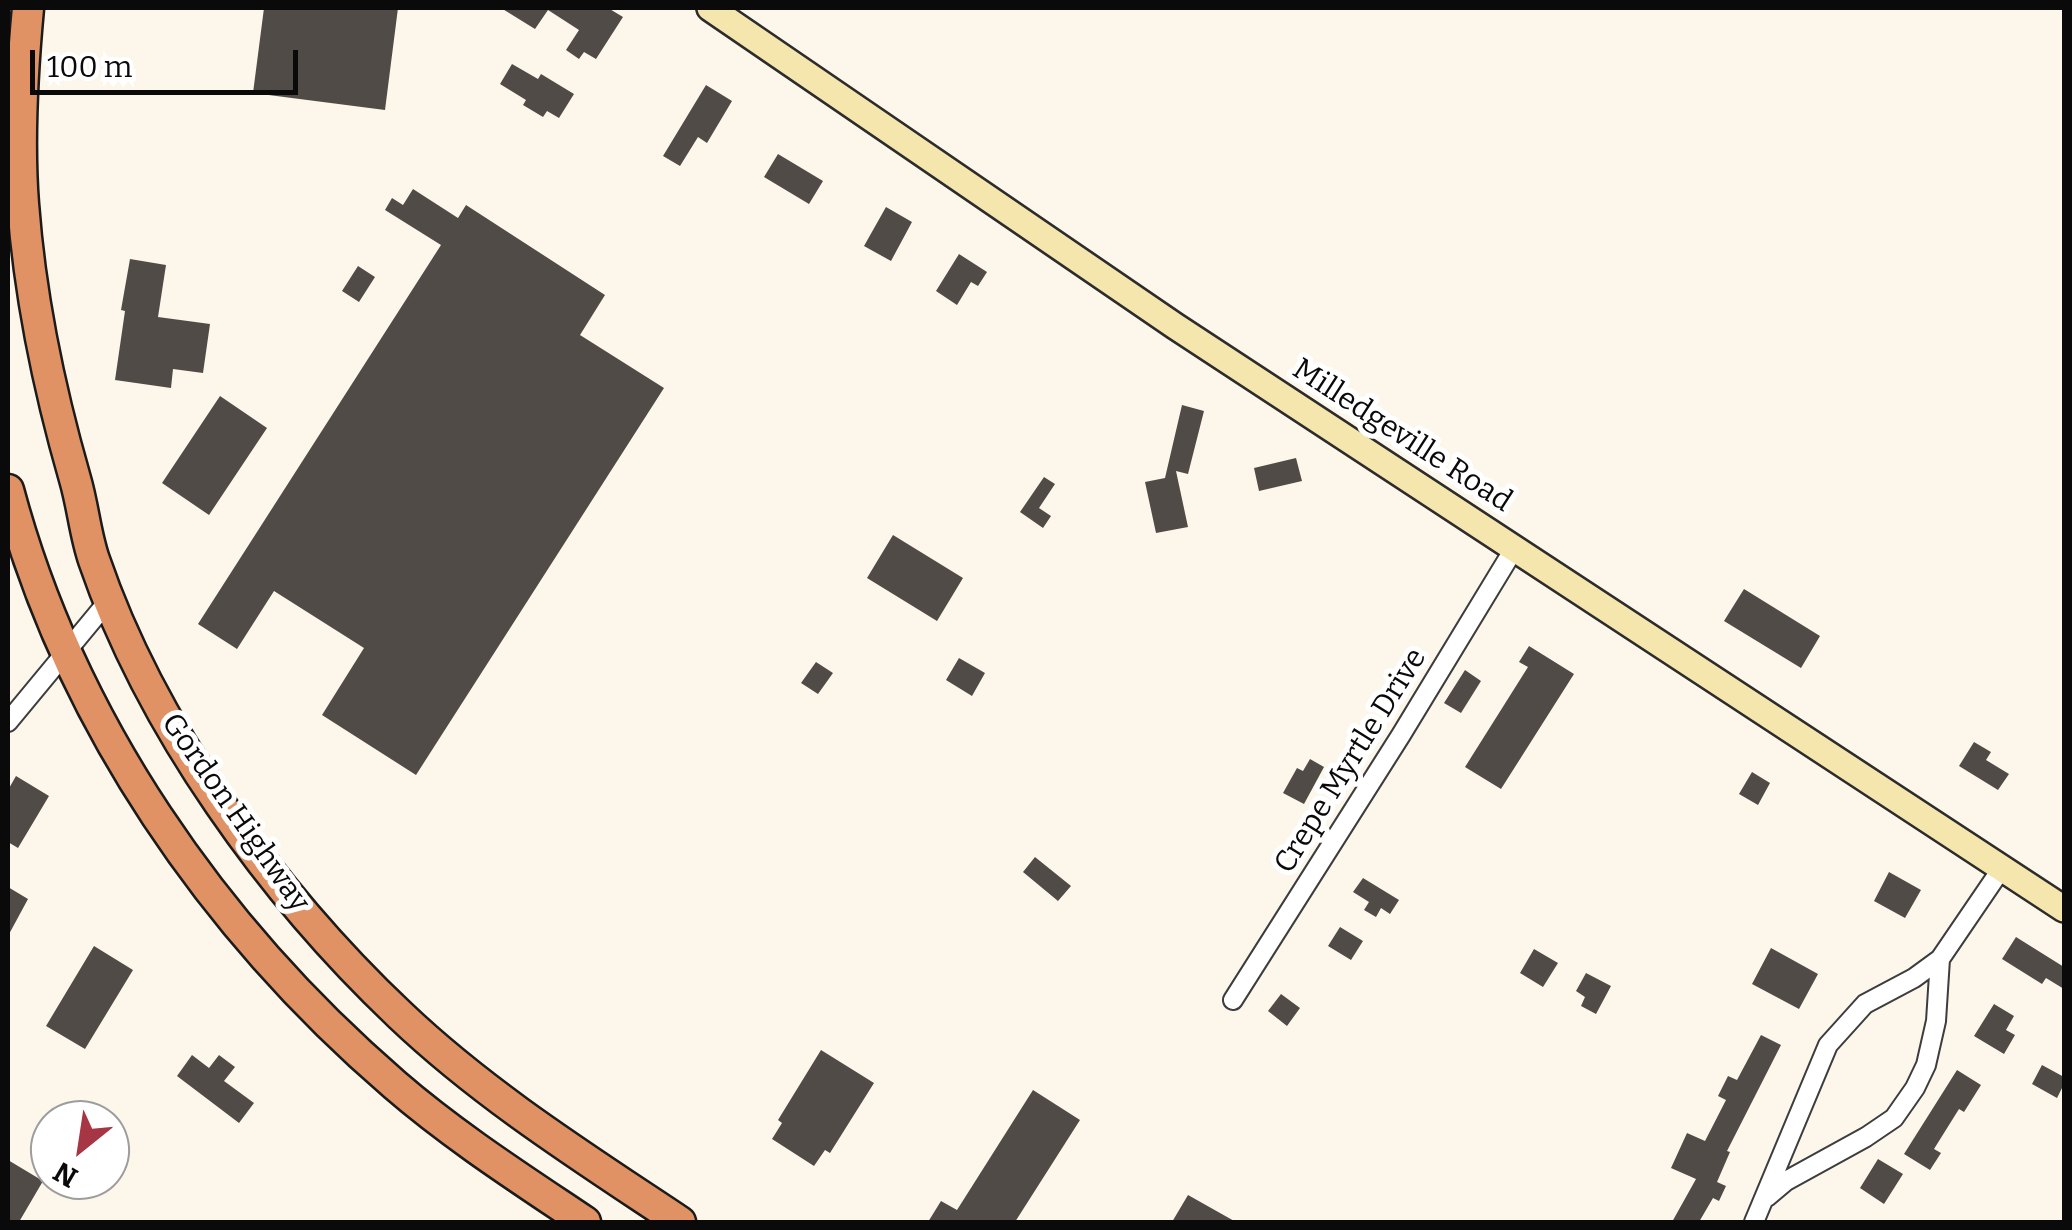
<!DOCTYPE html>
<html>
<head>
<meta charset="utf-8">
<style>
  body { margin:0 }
  #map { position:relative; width:2072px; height:1230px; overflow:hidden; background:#fcf7ea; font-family:Bitter,serif }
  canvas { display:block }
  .frame { position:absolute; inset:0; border:10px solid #0a0a0a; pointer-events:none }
  .north { position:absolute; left:30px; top:1100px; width:100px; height:100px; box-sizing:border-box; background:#fff; border:2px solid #9d9d9d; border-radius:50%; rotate:210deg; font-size:28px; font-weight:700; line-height:40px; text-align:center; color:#0a0a0a }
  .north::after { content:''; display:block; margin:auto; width:35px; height:45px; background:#a73645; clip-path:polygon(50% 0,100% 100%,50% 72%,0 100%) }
  .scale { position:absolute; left:30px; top:50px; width:268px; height:45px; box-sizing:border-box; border:5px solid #0a0a0a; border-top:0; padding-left:12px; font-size:30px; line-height:35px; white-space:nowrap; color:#0a0a0a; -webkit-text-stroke:8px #fff; paint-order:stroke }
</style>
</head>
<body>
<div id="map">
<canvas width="2072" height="1230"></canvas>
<div class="frame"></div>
<div class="north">N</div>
<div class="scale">100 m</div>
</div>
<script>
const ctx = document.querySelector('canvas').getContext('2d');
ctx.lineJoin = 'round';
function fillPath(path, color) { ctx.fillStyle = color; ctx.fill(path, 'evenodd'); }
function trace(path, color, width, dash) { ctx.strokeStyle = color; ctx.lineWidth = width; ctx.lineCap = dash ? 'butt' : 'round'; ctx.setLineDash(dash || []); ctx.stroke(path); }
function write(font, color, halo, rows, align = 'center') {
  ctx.font = font + ' Bitter,serif'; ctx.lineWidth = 10; ctx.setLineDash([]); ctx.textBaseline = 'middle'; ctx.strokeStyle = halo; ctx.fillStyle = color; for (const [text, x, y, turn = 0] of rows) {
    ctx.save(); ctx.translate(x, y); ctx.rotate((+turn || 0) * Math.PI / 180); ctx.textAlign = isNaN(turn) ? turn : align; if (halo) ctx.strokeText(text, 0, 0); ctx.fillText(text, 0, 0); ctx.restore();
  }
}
fillPath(new Path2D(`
  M264,8H398L385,110L253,93Z
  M501,8H608L623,17L596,59L584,52L579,59L566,50L579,30L548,10L535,29Z
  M512,64L538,79L541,74L574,94L559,118L547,111L543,117L523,105L526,100L500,84Z
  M706,85L732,101L707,143L698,137L680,166L663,156Z
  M778,154L823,181L809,204L764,177Z
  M413,189L458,218L466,205L605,295L580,335L664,388L416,775L322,715L364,648L274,591L237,649L198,624L441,245L385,210L392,198L403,205Z
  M886,207L912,222L891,261L864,246Z
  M959,254L987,272L978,286L971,282L957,305L936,291Z
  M130,259L166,265L158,317L210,324L203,373L173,369L171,388L115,380L125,311L121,310Z
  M358,266L375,277L359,302L342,291Z
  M220,396L267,428L209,515L162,483Z
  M1182,405L1204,411L1188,474L1176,471L1188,527L1156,533L1145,482L1165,478Z
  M1296,458L1302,481L1259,491L1254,468Z
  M1044,477L1055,484L1039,508L1051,516L1043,528L1020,512Z
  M893,535L963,578L937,621L867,578Z
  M1744,589L1820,636L1801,668L1724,621Z
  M1529,646L1574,674L1501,789L1465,767L1528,667L1519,662Z
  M959,658L985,673L972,696L946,680Z
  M816,662L833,673L818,694L801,683Z
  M1465,670L1481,681L1461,713L1444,703Z
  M1974,742L1991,752L1986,760L2009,774L1998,790L1959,766Z
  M1310,759L1324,767L1304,804L1283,793L1297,768L1303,771Z
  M1752,772L1770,783L1758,805L1739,794Z
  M16,776L49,796L18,848L8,842V790Z
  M1035,857L1071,886L1058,901L1023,872Z
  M1889,872L1921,890L1905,918L1874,901Z
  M1363,878L1399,900L1390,914L1381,908L1376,917L1364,910L1369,902L1353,892Z
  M8,887L28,899L8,936Z
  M1340,927L1363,941L1351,960L1328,946Z
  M2016,937L2064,967V989L2046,978L2042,984L2002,959Z
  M94,946L133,970L85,1049L46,1026Z
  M1771,948L1818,974L1799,1009L1752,984Z
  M1534,949L1558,963L1543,987L1520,973Z
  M1586,973L1611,986L1596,1014L1581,1006L1585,997L1576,991Z
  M1281,994L1300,1008L1287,1026L1268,1011Z
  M1994,1004L2014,1016L2006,1030L2015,1035L2004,1054L1974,1036Z
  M1761,1035L1781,1045L1727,1151L1730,1152L1717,1182L1726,1186L1719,1201L1713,1198L1699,1222H1672L1696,1179L1671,1168L1687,1133L1705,1141L1726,1100L1718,1096L1728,1076L1737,1080Z
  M821,1050L874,1083L830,1153L825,1150L814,1166L772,1139L782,1123L778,1120Z
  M192,1055L209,1068L219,1055L235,1067L224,1081L254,1103L239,1123L177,1076Z
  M2042,1065L2064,1077V1084L2057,1098L2032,1084Z
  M1957,1070L1981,1085L1964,1112L1959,1109L1934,1149L1941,1153L1930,1170L1904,1154Z
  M1033,1090L1080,1120L1015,1222H928L941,1201L957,1210Z
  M1878,1159L1903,1174L1884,1204L1860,1188Z
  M8,1160L43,1181L19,1222H8Z
  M1188,1195L1236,1222H1172Z`), '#514b48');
const street = new Path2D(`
  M8,722L109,600
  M1233,1000L1401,735L1514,549
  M1767,1197L1786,1181L1866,1137L1894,1118L1915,1088L1926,1065L1936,1021L1940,959
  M1754,1222L1828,1045L1865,1004L1914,978L1940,959L2002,868`);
const secondary = new Path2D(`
  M710,8L1175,326L2064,909`);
const highway = new Path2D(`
  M28,8C22,72 18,139 23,204C30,298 49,389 75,479C83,506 85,534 94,560C151,727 273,895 400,1015C484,1095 584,1158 680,1222
  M8,490C70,722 214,929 395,1085C454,1136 521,1179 585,1222`);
trace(street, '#3d3d3d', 22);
trace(secondary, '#2c2c2c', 30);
trace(highway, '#1b1b1b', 35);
trace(street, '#fff', 18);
trace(secondary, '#f4e6ad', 25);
trace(highway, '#e19264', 30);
write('30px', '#0a0a0a', '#fff', [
  ["Milledgeville Road",1402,436,33],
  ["Crepe Myrtle Drive",1351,761,-58],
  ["Gordon Highway",235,813,55]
]);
</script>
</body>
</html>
